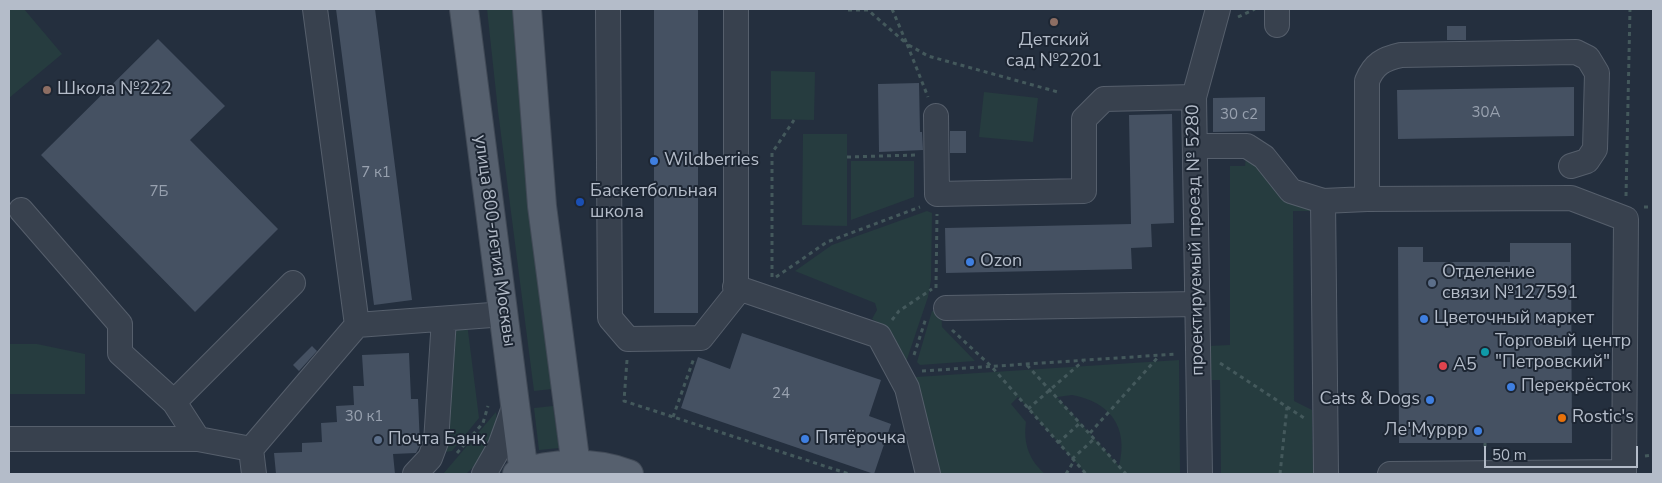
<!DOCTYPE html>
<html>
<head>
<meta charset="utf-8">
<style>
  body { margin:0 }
  #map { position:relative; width:1662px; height:483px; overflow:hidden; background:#242f3e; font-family:"Nunito Sans",sans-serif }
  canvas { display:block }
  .frame { position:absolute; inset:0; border:10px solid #b4bcc9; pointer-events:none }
  .scale { position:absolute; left:1484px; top:446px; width:154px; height:22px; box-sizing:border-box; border:2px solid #b4bcc9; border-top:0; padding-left:6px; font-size:15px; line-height:18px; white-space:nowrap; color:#b4bcc9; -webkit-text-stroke:4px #1d2633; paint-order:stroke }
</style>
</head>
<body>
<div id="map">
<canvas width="1662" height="483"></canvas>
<div class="frame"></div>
<div class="scale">50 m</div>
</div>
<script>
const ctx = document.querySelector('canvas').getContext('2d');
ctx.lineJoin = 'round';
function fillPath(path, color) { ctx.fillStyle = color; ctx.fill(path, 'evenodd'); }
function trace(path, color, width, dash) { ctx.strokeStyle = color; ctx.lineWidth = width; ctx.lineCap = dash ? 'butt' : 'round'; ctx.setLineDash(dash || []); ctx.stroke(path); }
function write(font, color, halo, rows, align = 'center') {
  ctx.font = font + ' "Nunito Sans",sans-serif'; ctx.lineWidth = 4; ctx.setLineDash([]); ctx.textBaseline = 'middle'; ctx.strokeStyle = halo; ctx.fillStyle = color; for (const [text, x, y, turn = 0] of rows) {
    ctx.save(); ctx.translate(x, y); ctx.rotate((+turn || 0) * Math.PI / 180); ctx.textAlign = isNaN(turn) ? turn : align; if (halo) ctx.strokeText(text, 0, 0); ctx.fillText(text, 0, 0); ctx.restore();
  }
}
fillPath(new Path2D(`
  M9,9H24L62,54L9,98Z
  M487,9H515L552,389L534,391L498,111Z
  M771,71L815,72L814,120L771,119Z
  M984,92L1038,98L1033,142L979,137Z
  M803,134H847V226L802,225Z
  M1246,157L1312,211H1293L1294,401L1312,410L1313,474H1221L1220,380H1208V346L1230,345V166H1245Z
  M851,161H914V197L851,220Z
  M927,211L932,213L931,280L928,297L905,365L883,325L872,319L877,310L875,303L795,271L832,245Z
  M932,311H941L942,327L975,361L920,365L917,362Z
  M467,323L479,418L452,451L445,452L452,324Z
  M9,344H37L85,354V394H9Z
  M1179,360L1180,474H1086L1018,397L1011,404L1026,422C1023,443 1029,460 1045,474H935L912,383L916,377ZM1072,395C1110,402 1129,427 1119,466L1057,397Z
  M553,406L559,448L539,450L534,408Z
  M496,412C500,435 482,460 466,474H443Z`), '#263c3f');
fillPath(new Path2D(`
  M336,9H375L412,300L374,305Z
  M654,9H698V313H654Z
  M1447,26H1466V40H1447Z
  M158,39L225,106L190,140L278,229L195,312L41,155Z
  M919,83L920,132H922L923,150L879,152L878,84Z
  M1574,87V136L1398,139L1397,90Z
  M1265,97V131L1213,132V98Z
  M1172,114L1174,223L1151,224L1152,247L1131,248L1132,269L946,273L945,228L1131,224L1129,115Z
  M950,131H966V153H950Z
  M1510,243H1571L1572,443H1399L1398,247H1423V262H1510Z
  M742,333L881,380L869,416L891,424L874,474L681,408L698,357L730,369Z
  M312,346L317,351L299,371L293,365Z
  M409,353L411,399H418L420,445L416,453L393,454L395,474H276L274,453L302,452V443L322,442L321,423L337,422L336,406L354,405L353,386H364L362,355Z`), '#455162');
const minor = new Path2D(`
  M315,9L357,325
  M608,9L610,318L628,339L701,338L736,294V9
  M1277,9V25
  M936,116L937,194L1084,191V119L1104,99L1194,97
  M1196,146H1247L1264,157L1291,191L1323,201L1326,474
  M1367,199L1571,198L1626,219L1624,474
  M1323,201L1367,199V81C1374,64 1383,59 1401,55L1576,52L1588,58L1597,73L1595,149L1587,161L1571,166
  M21,210L120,324V353L174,402L198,439
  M735,287L879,336L907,388L928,474
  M946,308L1197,304
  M174,402L293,283
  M9,439H198L251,449L357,325L505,314
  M251,449L254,474
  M415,474L430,458L436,442L444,319
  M484,474L500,446L516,402
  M1200,474L1194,97L1218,9
  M1390,474L1624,472`);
const major = new Path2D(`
  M464,9L524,474
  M527,9L542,206L577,474
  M517,474C552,462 594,461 629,474`);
trace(minor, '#565f6c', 26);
trace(major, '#414a57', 30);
trace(new Path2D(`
  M892,9L907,44L928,56L1058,92
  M848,10H868L907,44L928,97
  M1238,17L1255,9
  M847,157L916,155
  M1626,196L1630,9
  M1644,207H1653
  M772,277V153L794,120
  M776,277L827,242L920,207
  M936,288L937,214
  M892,320L899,311L932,289
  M952,330L992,367L1086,474
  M914,355L926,318
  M627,360L624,401L849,474
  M1220,363L1304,418
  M1027,365L1126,474
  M922,371L1177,354
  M1028,409L1083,361
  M673,417L694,358
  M1090,433L1159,356
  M1058,443L1080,423
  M1485,443V451
  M457,453L483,423L488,406
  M1645,456L1653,455
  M1072,459L1094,439
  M1066,474L1074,461
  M1280,474L1287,407`), '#44595c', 3, [4, 4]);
trace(minor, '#38414e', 24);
trace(major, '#56606e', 28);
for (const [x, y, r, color] of [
  [1054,22,5,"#8d6e63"],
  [47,90,5,"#8d6e63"],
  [654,161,5,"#3f7fe0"],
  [580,202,5,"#1a4fb4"],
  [970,262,5,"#3f7fe0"],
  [1432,283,5,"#5c6f8a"],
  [1424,319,5,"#3f7fe0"],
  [1485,352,5,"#0f9aa8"],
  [1443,366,5,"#e0444e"],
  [1511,387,5,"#3f7fe0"],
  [1430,400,5,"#3f7fe0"],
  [1562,418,5,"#e8710a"],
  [1478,431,5,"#3f7fe0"],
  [805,439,5,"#3f7fe0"],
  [378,440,5,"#5c6f8a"]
]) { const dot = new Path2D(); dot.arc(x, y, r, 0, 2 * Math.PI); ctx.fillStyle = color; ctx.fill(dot); trace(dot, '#1d2633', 2); }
write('15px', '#98a1af', null, [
  ["30А",1486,113],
  ["30 с2",1239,115],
  ["7 к1",376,173],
  ["7Б",159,192],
  ["24",781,394],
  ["30 к1",364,417]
]);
write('18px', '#b4bcc9', '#1d2633', [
  ["Детский",1054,41,"center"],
  ["сад №2201",1054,62,"center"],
  ["Школа №222",57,90],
  ["Wildberries",664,161],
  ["Баскетбольная",590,192],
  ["школа",590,213],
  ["Ozon",980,262],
  ["Отделение",1442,273],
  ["связи №127591",1442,294],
  ["Цветочный маркет",1434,319],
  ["Торговый центр",1495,342],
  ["\"Петровский\"",1495,363],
  ["А5",1453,366],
  ["Перекрёсток",1521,387],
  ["Cats & Dogs",1420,400,"right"],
  ["Rostic's",1572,418],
  ["Ле'Муррр",1468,431,"right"],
  ["Пятёрочка",815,439],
  ["Почта Банк",388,440]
], 'left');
write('18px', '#b4bcc9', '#1d2633', [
  ["проектируемый проезд № 5280",1196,240,-91],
  ["улица 800-летия Москвы",494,241,82]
]);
</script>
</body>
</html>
